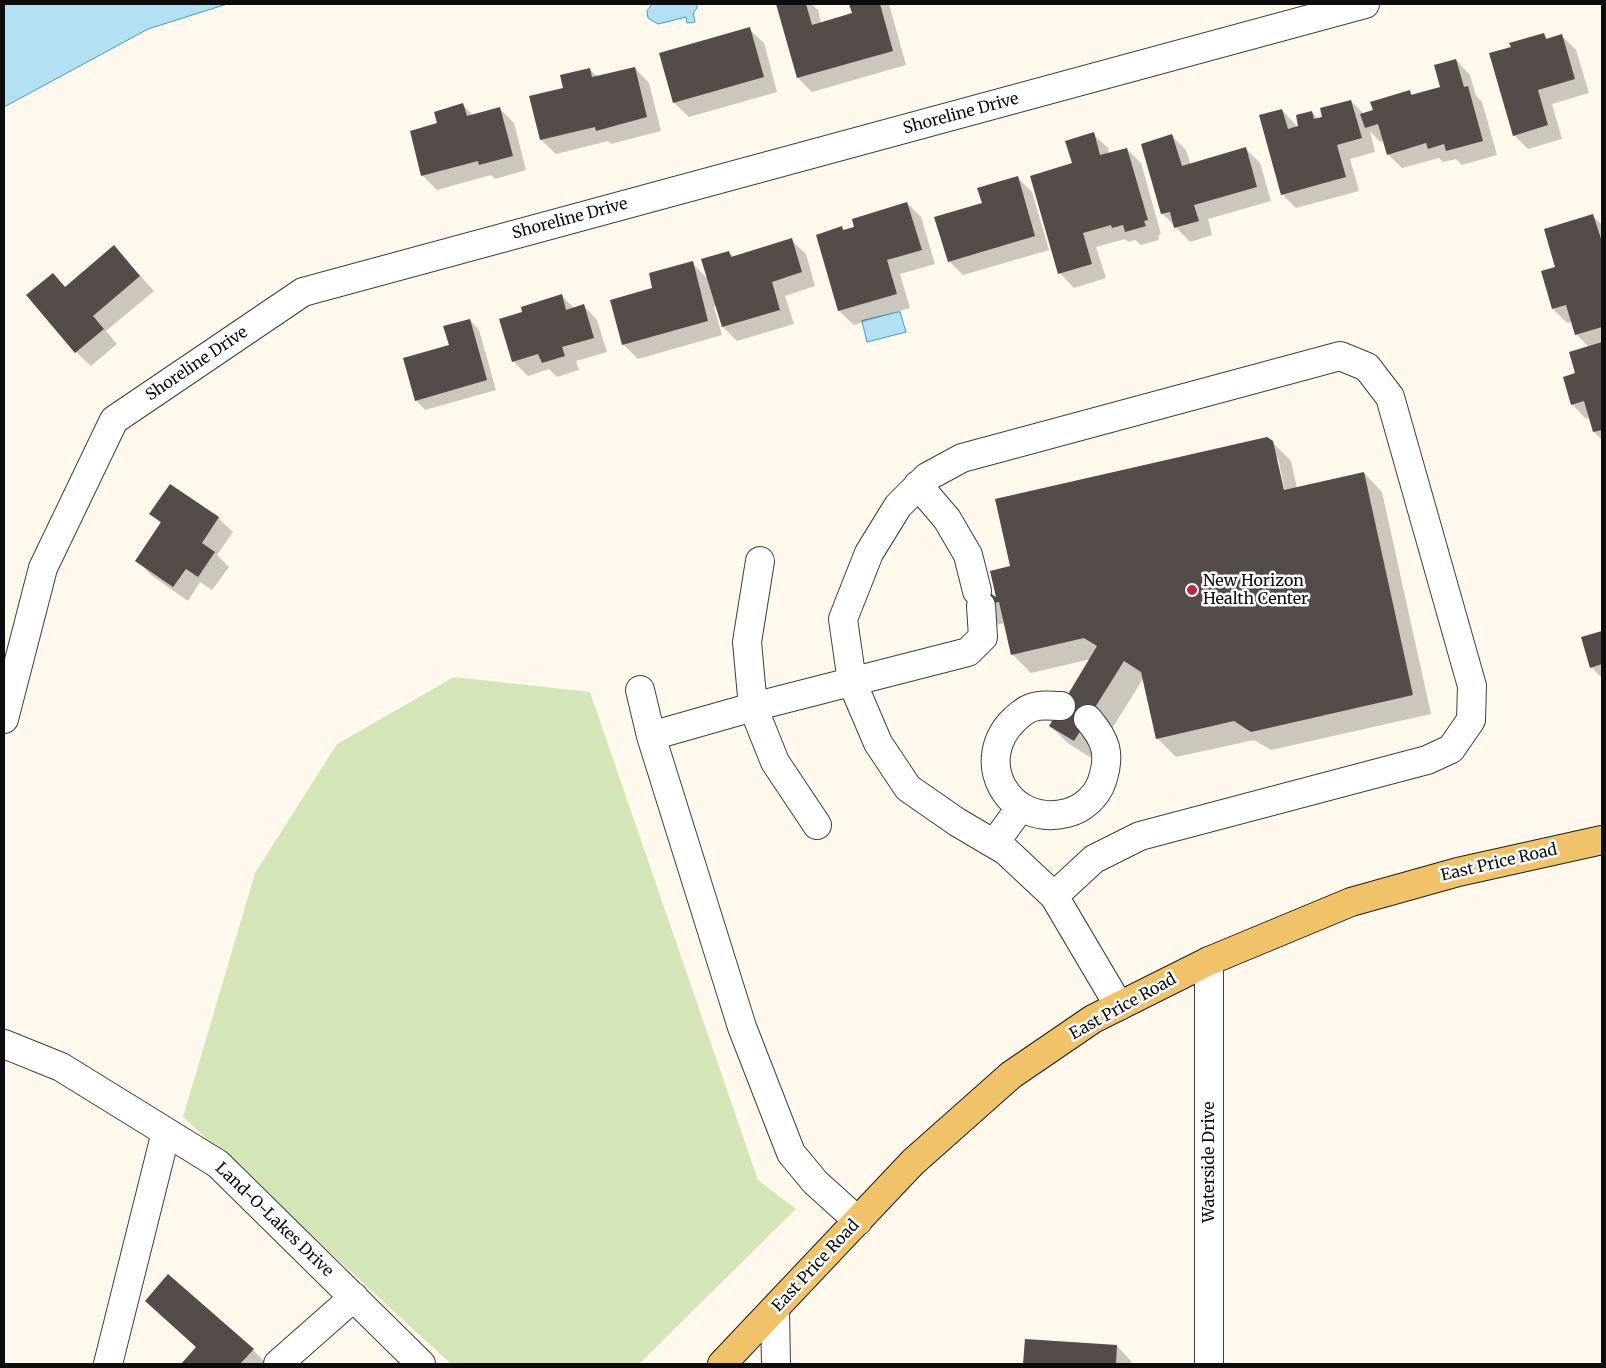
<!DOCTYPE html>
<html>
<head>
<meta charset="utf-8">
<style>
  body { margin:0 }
  #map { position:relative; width:1606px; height:1368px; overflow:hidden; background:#fef9ec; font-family:Merriweather,serif }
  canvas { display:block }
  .frame { position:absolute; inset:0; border:5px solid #0c0c0c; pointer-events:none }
</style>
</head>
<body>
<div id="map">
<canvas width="1606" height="1368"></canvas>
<div class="frame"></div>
</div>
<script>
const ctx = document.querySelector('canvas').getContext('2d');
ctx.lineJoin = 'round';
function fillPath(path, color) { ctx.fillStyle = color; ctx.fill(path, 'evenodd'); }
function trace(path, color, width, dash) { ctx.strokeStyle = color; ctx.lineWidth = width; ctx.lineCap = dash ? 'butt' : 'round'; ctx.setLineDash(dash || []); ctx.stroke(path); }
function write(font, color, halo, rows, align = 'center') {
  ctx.font = font + ' Merriweather,serif'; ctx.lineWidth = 5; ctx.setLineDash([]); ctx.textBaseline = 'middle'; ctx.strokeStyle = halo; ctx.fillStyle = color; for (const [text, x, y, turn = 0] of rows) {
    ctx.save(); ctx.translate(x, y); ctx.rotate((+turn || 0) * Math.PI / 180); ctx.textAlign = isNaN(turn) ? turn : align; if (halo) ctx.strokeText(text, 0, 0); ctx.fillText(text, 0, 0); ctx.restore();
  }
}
fillPath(new Path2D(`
  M454,677L590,692L758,1180L796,1209L639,1364H451L183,1117L255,873L337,744Z`), '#d4e6b8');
const water = new Path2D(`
  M4,4H227L148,29L4,107Z
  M653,4H697V8L693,13L695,22L687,23L686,17L658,24L648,18L647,11Z
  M900,312L906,332L867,342L862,321Z`);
fillPath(water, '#b3e1f3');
trace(water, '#3e9dc6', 1);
fillPath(new Path2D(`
  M778,4H811L818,10L821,23L853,14L850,4H889L906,65L812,92L798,78Z
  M749,29L764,43L777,92L689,117L674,103L661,54Z
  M1543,34L1549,40L1562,36L1576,50L1589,93L1552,104L1562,139L1528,149L1514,135L1512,48Z
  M1456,60L1470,75L1476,96L1482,102L1497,155L1462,165L1456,159L1443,162L1439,158L1402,168L1388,154L1384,141L1380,142L1370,131L1375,152L1350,159L1359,191L1296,208L1282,194V110L1296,125L1297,128L1312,112L1318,119L1351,101L1364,114L1375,111L1410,92L1414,96L1441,88Z
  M635,68L649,83L661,131L611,144L608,141L556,154L541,140L564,89L589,69L598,77Z
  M463,105L474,116L499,108L514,123L526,170L495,179L491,175L437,190L423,176L411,132L438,124Z
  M1093,134L1108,148L1109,154L1127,149L1141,163L1161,234L1158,236L1159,240L1141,245L1135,240L1128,242L1125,239L1096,247L1106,278L1074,288L1060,273L1074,164Z
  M1172,136L1186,150L1191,165L1245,148L1260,163L1271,201L1208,219L1212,235L1190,242L1162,213Z
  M1018,178L1032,192L1049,250L963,275L949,261L983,204Z
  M907,203L921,217L935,264L900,274L910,308L854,325L839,311L817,235L842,228L845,231L856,228Z
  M1593,216L1602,225V440L1594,432L1590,418L1586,419L1572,404L1577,374L1589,347L1576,334L1573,321L1567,323L1553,309L1542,272L1557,267Z
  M791,240L806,254L815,286L785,296L794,324L737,341L723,327L717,306L714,307L722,335L638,359L623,344L654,289L692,263L708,279L729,252L734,257Z
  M114,247L154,291L106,331L117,344L91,366L76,352L28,295L52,274L66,288Z
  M562,296L574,308L583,305L597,320L607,352L576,361L579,370L557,377L549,369L528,376L513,361L524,313Z
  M470,320L479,330L496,390L425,410L416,400L450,346Z
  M1272,442L1291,461L1297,488L1364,473L1382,492L1431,714L1271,750L1254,740L1176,757L1157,738L1143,679L1093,759L1069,744L1050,726L1091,659L1031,673L1012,654L1005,623L990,626L971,607L998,599L1011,567ZM1275,458H1278L1286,496H1284Z
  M151,514L218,518L233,532L217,555L229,567L212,590L200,582L188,601L151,575L137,560L161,524Z
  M1602,632V678L1591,667L1582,637Z
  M146,1301L253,1350L267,1364H183L197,1348Z
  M1026,1340L1117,1346L1131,1361V1364H1024Z`), '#0003');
fillPath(new Path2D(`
  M776,4H806L812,25L852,13L849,4H880L893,51L797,78Z
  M750,27L764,77L673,103L659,53Z
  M1544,33L1546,39L1562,34L1575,79L1538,90L1548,125L1513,136L1489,53L1511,47L1509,43Z
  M1456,59L1464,87L1468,86L1483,141L1446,151L1444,144L1428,149L1426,143L1387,155L1378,124L1365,128L1360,114L1373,110L1370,102L1410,90L1411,95L1440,87L1434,65Z
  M635,67L647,117L596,131L595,127L540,140L529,96L563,88L560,75L590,68L592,77Z
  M1351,100L1362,138L1337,145L1346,177L1281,195L1259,115L1282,109L1288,129L1298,126L1296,115L1312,111L1314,119L1322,117L1320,108Z
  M463,103L467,116L500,107L513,156L479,165L478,161L421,176L410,131L437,123L434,112Z
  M1094,132L1100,155L1127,148L1148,220L1144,221L1146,226L1125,232L1123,225L1112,228L1111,225L1083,233L1092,264L1058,274L1030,176L1072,163L1065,141Z
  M1172,134L1182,166L1246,147L1257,187L1194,205L1199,221L1174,228L1170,212L1161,214L1141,144Z
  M1018,176L1035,236L948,262L934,217L982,203L977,188Z
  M907,202L922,250L887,260L897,294L838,311L816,235L842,226L843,230L854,227L852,219Z
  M1593,214L1602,242V327L1575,335L1566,305L1552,309L1541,271L1555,267L1544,229Z
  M792,238L802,272L772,282L780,310L722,327L701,259L729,251L731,257Z
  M114,245L140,276L93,316L104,329L75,353L26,295L53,273L65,287Z
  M693,261L708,321L622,345L610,300L652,288L649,273Z
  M562,294L566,310L584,304L594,338L562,347L565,356L542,363L538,354L512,362L499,319L522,312L521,307Z
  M470,319L487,380L415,401L403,358L449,345L443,326Z
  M1602,342V430L1593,432L1584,401L1571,405L1563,377L1575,373L1569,352Z
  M1267,437L1273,441L1284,490L1364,472L1413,695L1251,732L1234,721L1156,739L1141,672L1124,661L1074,741L1049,726L1097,646L1084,638L1011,655L999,602L970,608L984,589L996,597L990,571L1010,566L995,499Z
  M170,484L219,517L202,543L215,552L198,577L186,569L173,587L135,561L161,522L149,514Z
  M1602,631V664L1590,668L1581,637Z
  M168,1274L254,1349L240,1364H181L196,1347L145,1301Z
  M1025,1339L1117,1345L1116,1364H1023Z`), '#544c49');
const minor = new Path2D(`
  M918,485L947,519L968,555L977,591
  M760,561L747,642L753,707L775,762L817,825
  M640,690L651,736L742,1027L791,1153L815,1182L858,1221
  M1061,706C1054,706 1045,705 1038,706C1030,707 1021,713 1015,719C971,760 1008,828 1067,813C1083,809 1097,796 1102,781C1111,754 1106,740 1088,719
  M4,719L43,568L114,420L303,292L1365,4
  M651,736L753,707L968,652L983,637L981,606
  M994,844L1020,808
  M1054,896L1094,859L1140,836L1427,760L1451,749L1471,720L1472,686L1390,397L1367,367L1340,356L962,458L927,477L898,506L869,553L843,619L852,682L878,743L908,788L957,822L1006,851L1054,896L1119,1006
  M4,1044L61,1067L218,1164L421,1364
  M775,1310L776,1364
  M108,1364L166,1132
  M278,1364L354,1297
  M1209,1364V961`);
const major = new Path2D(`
  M722,1364L913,1162L1011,1075L1093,1019L1209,961L1351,902L1458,872L1602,840`);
trace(minor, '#3f3f3f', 30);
trace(major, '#1d1d1d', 30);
trace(minor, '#fff', 28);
trace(major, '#f1c369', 28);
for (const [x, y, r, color] of [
  [1192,590,6,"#b42c40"]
]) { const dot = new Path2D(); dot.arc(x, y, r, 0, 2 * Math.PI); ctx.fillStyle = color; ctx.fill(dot); trace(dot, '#fff', 2); }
write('16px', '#0c0c0c', '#fff', [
  ["Shoreline Drive",961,114,-15],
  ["Shoreline Drive",570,219,-15],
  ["Shoreline Drive",197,364,-34],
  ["East Price Road",1499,863,-13],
  ["East Price Road",1123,1007,-29],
  ["Waterside Drive",1209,1162,-90],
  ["Land-O-Lakes Drive",274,1220,44],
  ["East Price Road",816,1266,-47]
]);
write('16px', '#0c0c0c', '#fff', [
  ["New Horizon",1203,581],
  ["Health Center",1203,599]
], 'left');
</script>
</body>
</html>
